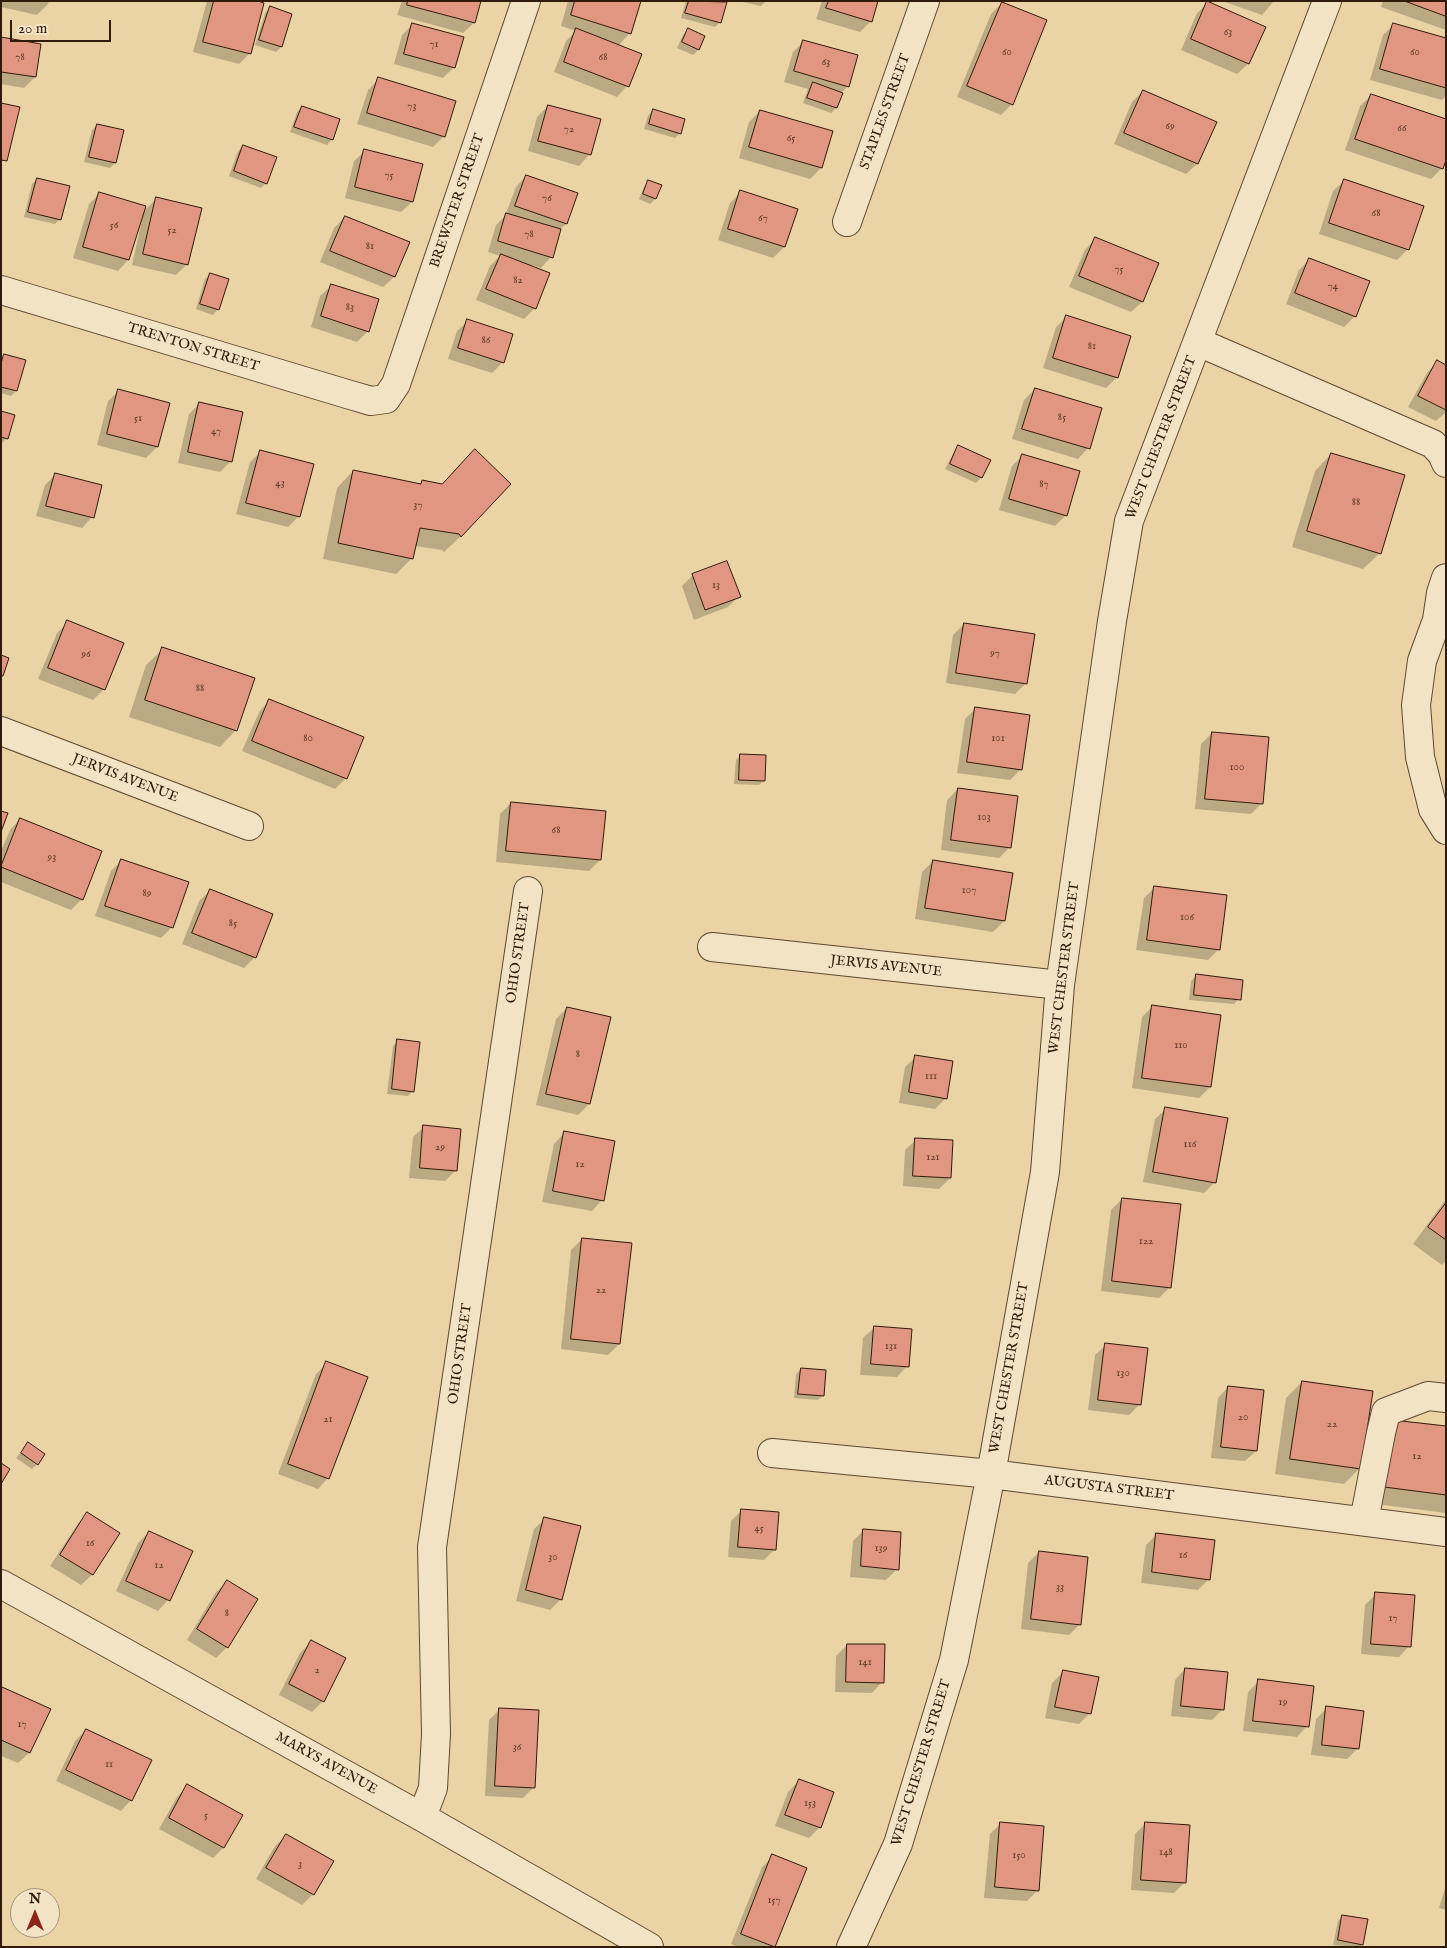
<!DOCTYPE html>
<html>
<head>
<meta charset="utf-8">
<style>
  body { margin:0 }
  #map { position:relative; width:1447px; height:1948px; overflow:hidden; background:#ead4a5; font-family:"IM FELL English",serif }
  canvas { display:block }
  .frame { position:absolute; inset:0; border:2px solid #301a09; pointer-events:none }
  .north { position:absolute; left:10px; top:1888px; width:50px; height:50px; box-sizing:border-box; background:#f1e3c4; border:1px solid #a49379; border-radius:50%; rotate:0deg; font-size:14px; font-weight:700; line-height:20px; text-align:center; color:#301a09 }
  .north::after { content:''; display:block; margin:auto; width:18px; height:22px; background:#8f2418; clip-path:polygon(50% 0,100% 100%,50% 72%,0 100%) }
  .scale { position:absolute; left:10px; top:20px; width:101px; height:22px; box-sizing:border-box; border:2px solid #301a09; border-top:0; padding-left:6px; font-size:15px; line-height:18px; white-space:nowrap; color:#301a09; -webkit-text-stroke:4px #f1e3c4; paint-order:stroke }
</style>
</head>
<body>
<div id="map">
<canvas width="1447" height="1948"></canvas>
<div class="frame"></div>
<div class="north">N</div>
<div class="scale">20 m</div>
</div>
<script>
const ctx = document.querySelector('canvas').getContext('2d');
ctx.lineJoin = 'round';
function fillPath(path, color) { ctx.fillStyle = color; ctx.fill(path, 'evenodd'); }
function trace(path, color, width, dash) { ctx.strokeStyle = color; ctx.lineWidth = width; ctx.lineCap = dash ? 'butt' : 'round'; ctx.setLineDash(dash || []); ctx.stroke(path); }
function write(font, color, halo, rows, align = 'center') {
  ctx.font = font + ' "IM FELL English",serif'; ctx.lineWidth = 4; ctx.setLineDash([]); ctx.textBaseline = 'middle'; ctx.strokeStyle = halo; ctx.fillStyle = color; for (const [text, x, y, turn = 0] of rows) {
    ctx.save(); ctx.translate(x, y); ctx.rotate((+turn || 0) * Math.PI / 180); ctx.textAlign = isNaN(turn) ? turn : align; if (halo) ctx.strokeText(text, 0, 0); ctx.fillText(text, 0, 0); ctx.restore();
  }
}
fillPath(new Path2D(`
  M1,1H49L48,4L37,15L1,7Z
  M207,1H253L250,53L239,64L193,52Z
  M402,1H480L474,23L463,33L397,15Z
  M568,1H640L630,33L618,46L627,86L617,97L554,72L566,41L576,31L561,26Z
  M686,1L725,3L720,22L715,27L681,18Z
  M738,1H766L761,6Z
  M822,1H877L871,21L860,32L816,19Z
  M1222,1H1274L1262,15Z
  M1383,1H1446V30L1381,7Z
  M1002,3L1012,104L1001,115L957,97L991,14Z
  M1208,3L1264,27L1248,64L1237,74L1181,50L1197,13Z
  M270,8L291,14L281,47L276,52L255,45L265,13Z
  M1394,24L1446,39V96L1442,100L1370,80L1383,35Z
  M412,25L454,67L443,78L394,64L402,35Z
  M688,30L704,37L698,50L693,55L677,48L683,35Z
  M1,39L35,77L24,88L1,84Z
  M804,41L848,86L841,93L836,108L831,113L803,103L808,89L784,82L793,52Z
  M379,79L444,136L433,147L357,124L368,90Z
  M1143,91L1215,123L1197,164L1186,174L1114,144L1132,102Z
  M1371,95L1442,168L1431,179L1345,150L1360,106Z
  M548,106L599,120L589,155L579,166L528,151L537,117Z
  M302,107L332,139L327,145L290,132L297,112Z
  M653,110L680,133L675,138L644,129L648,116Z
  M760,111L821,168L810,179L739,158L749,122Z
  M97,125L115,163L110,168L84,162L92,130Z
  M243,146L266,183L261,188L229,176L238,151Z
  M365,151L412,202L401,212L345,198L354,161Z
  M526,176L566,224L559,230L551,257L541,268L531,265L535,308L524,319L476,300L490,266L500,256L488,252L496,225L505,216L516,187Z
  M37,179L60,219L55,224L24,217L32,184Z
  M1344,181L1408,249L1397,260L1319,234L1333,191Z
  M649,182L660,185L655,199L650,204L639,199L644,187Z
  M741,192L796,210L784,247L773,258L718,240L730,203Z
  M100,193L128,260L118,271L73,258L89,204Z
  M156,199L187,264L176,275L132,265L144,211Z
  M345,217L394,277L383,287L320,262L334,228Z
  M1095,239L1157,264L1142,302L1131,312L1069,287L1085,250Z
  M1310,259L1355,316L1344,327L1286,304L1299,270Z
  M210,274L218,309L213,315L196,309L205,279Z
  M331,286L368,331L357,342L311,327L320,296Z
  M1067,317L1117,377L1106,388L1043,368L1056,327Z
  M468,321L503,362L492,373L448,359L457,331Z
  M5,356L24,361L16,391L11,396L1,393V359Z
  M1437,362L1446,366V412L1436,421L1408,407L1427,373Z
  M1035,389L1088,448L1078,459L1012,439L1024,400Z
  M119,391L168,404L157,447L146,458L97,445L108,401Z
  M199,404L231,461L220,472L178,463L189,414Z
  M1,412L7,438L2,443H1Z
  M959,447L990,460L981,478L976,483L945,469L954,452Z
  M261,452L299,516L288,527L236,514L250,462Z
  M1331,454L1380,553L1363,569L1292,547L1315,471Z
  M1022,456L1066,515L1055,526L999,510L1012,466Z
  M353,471L419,485L422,481L461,536L444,552L442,550L415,546L412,558L396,574L323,559L337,488Z
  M56,474L92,517L82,528L36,516L45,485Z
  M727,563L739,596L728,607L694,620L682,586L692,576Z
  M68,622L104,689L93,700L38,679L57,633Z
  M964,624L1026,683L1015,694L946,683L953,635Z
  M163,649L236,730L220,747L129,717L146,665Z
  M269,701L346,778L335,789L242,751L259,712Z
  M976,708L1021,769L1010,780L957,773L965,719Z
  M1212,733L1262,803L1251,814L1195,809L1201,744Z
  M741,755L764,780L759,785L734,784L736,760Z
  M958,789L1010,847L999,858L941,850L947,800Z
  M511,803L600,860L589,871L496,862L500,814Z
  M20,819L82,899L71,910L1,882V851L10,830Z
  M121,861L172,927L161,938L95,916L111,871Z
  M933,861L1004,921L993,932L915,919L922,872Z
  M1155,887L1219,949L1208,960L1136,950L1144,898Z
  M210,891L255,957L244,968L182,944L199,901Z
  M1196,976L1239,999L1234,1004L1189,1000L1191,981Z
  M1153,1006L1219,1016L1210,1087L1199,1098L1132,1088L1142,1017Z
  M567,1008L589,1104L578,1115L536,1105L556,1019Z
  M398,1041L413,1091L408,1096L387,1094L393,1046Z
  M916,1057L946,1098L935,1109L899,1103L905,1067Z
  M1166,1109L1215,1182L1204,1193L1143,1182L1155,1119Z
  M424,1127L456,1170L445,1181L409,1178L413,1137Z
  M564,1133L602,1200L592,1211L542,1202L554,1144Z
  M916,1140L950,1178L939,1189L903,1186L905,1150Z
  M1122,1199L1170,1287L1159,1298L1101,1291L1111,1210Z
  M1446,1199V1261L1442,1265L1413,1244Z
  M582,1239L619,1344L608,1355L561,1349L571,1250Z
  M874,1328L907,1366L897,1377L860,1375L863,1338Z
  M1106,1345L1140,1404L1129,1415L1088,1410L1095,1355Z
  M327,1363L328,1478L318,1489L278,1474L316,1374Z
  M801,1369L823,1395L818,1400L794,1398L796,1374Z
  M1302,1382L1360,1468L1344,1484L1275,1474L1286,1398Z
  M1228,1387L1256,1451L1245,1461L1211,1458L1218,1398Z
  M1446,1428V1513L1368,1503L1378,1437Z
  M28,1444L37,1464L32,1469L16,1458Z
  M742,1510L775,1549L764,1560L728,1557L731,1521Z
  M87,1514L118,1533L92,1575L81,1585L50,1566L77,1525Z
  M545,1519L561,1599L550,1610L516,1601L534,1529Z
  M864,1530L897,1569L886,1580L850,1577L853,1541Z
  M149,1532L168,1600L158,1611L116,1591L138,1543Z
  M1157,1534L1209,1579L1198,1590L1141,1583L1146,1545Z
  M1039,1552L1080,1624L1069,1635L1021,1629L1028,1563Z
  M227,1582V1647L216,1658L187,1640L216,1592Z
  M1376,1594L1409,1646L1399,1657L1361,1654L1365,1605Z
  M311,1642L323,1701L312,1712L279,1695L300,1653Z
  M847,1645L882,1682L872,1693L835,1692L836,1656Z
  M1185,1669L1223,1709L1212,1720L1171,1716L1175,1680Z
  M1063,1672L1090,1713L1079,1724L1045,1718L1052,1683Z
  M1259,1681L1307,1726L1297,1737L1243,1731L1248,1692Z
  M2,1688L49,1710L29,1753L18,1763L1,1756Z
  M1327,1708L1358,1748L1347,1759L1311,1755L1316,1719Z
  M500,1709L534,1787L523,1798L485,1796L489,1720Z
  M86,1730L131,1800L121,1811L56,1781L75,1741Z
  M799,1781L820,1827L809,1838L775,1826L788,1792Z
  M187,1786L223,1848L213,1858L159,1829L177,1797Z
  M1001,1823L1037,1891L1027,1901L984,1898L990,1834Z
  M1145,1824L1185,1882L1174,1893L1131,1890L1135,1834Z
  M286,1836L313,1894L302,1905L256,1879L275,1846Z
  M773,1856L774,1946L737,1947L731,1944L762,1867Z
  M1446,1885V1910L1439,1908Z
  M1343,1916L1362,1944L1360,1947L1333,1945L1338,1921Z`), '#0003');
const building = new Path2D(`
  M214,1H258L264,3L251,54L203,42Z
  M408,1H481L475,23L407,5Z
  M575,1H641L631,34L571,15Z
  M689,1L727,2L721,23L685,13Z
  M829,1H878L872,22L826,8Z
  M1207,1L1266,27L1249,64L1191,39Z
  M1405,1H1446V16Z
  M1002,2L1047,20L1013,105L967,86Z
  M270,6L292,14L282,47L259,40Z
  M412,23L464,37L455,68L404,54Z
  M1393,23L1446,38V88L1380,69Z
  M576,28L642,54L629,87L564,62Z
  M688,28L705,36L699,50L682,42Z
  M1,37L41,44L36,77L1,72Z
  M803,40L858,55L849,87L794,71Z
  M378,77L456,101L445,137L367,113Z
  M813,82L843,93L837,108L807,98Z
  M1143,90L1217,122L1198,164L1124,133Z
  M1371,94L1446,119V160L1443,169L1355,139Z
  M1,103L20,107L7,161L1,160Z
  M548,105L601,119L591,155L538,141Z
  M302,106L340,119L333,140L294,127Z
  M653,109L685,119L681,134L649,124Z
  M760,110L833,131L822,168L749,147Z
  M97,124L124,130L116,163L89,157Z
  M243,145L277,157L267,184L234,171Z
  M364,149L423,164L413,202L355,187Z
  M526,175L578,193L567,224L515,206Z
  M37,178L70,186L61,220L28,212Z
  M1344,179L1424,206L1409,250L1329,223Z
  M648,180L662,185L656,199L643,194Z
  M740,190L798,209L785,247L728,229Z
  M99,192L146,206L129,260L83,247Z
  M156,197L202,208L188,265L143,254Z
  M506,213L561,229L553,258L498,241Z
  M345,216L410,242L395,277L330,251Z
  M1095,237L1159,263L1143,302L1079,276Z
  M501,254L550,273L536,309L486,289Z
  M1309,258L1370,281L1356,317L1295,293Z
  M210,273L229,279L219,310L200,304Z
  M331,284L379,299L369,332L321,316Z
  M1066,315L1131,336L1118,378L1053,358Z
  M467,319L513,334L504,363L458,348Z
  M4,354L26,360L17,391L1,387V364Z
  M1437,360L1446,365V410L1418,396Z
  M1035,388L1102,408L1090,449L1022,429Z
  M118,389L170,403L158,447L107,434Z
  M199,402L243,412L232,462L188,452Z
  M1,411L15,415L8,439L1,437Z
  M958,445L991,460L982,478L950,464Z
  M475,449L511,484L461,537L459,534L420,528L413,559L338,543L353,470L421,484L422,480L442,484Z
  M260,450L314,464L300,517L246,503Z
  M1331,453L1405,475L1381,554L1307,531Z
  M1022,454L1080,471L1067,516L1009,499Z
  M55,473L102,485L94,518L46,506Z
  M727,561L741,597L705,610L692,574Z
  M67,620L124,643L105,690L48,668Z
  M964,623L1035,634L1027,684L956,673Z
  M162,647L255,678L237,731L145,700Z
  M1,655L9,658L3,676H1Z
  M269,699L364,737L347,779L252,741Z
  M975,707L1030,715L1022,770L967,762Z
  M1212,732L1269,737L1263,804L1205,799Z
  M740,754L766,755L765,781L739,780Z
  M958,788L1018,796L1011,848L951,840Z
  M511,802L606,811L601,860L506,851Z
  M1,811L8,813L1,832Z
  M20,818L102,851L83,900L1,867Z
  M121,859L189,882L173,928L105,906Z
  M933,860L1013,873L1005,921L925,908Z
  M1154,886L1227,895L1220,950L1147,940Z
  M210,889L273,914L256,958L192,933Z
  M1196,974L1243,980L1241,1000L1194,995Z
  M1152,1005L1221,1015L1211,1087L1142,1078Z
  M567,1007L611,1017L590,1104L546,1094Z
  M397,1039L420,1042L414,1092L392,1089Z
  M915,1055L953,1061L947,1099L909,1092Z
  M1165,1107L1228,1118L1216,1183L1153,1172Z
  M423,1125L461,1129L457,1171L420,1168Z
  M564,1131L615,1141L604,1201L553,1191Z
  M915,1138L953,1140L951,1178L913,1176Z
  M1122,1198L1181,1204L1171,1288L1112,1281Z
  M1446,1203V1240L1428,1227Z
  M582,1238L632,1243L620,1344L571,1339Z
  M874,1326L912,1329L909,1367L871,1364Z
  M1105,1343L1148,1348L1141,1405L1098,1400Z
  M326,1361L368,1377L329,1479L288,1464Z
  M801,1368L826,1370L824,1396L798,1394Z
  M1302,1381L1373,1391L1361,1469L1290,1459Z
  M1228,1386L1264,1390L1257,1451L1221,1447Z
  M1393,1420L1446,1426V1495L1384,1487Z
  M28,1442L45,1454L38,1465L21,1453Z
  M1,1463L10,1469L1,1484Z
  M741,1509L779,1512L776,1550L738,1547Z
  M87,1512L120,1533L93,1575L60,1555Z
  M544,1517L581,1526L562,1600L526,1590Z
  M863,1529L901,1532L899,1570L861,1566Z
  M149,1531L193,1551L170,1601L126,1581Z
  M1156,1533L1215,1540L1210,1580L1152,1572Z
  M1039,1551L1088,1557L1081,1625L1031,1619Z
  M227,1580L258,1599L228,1648L197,1629Z
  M1375,1592L1415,1595L1411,1647L1371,1644Z
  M311,1640L346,1658L324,1702L289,1684Z
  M847,1644H885L884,1683L846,1682Z
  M1185,1668L1228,1672L1224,1710L1181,1706Z
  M1063,1670L1099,1677L1091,1714L1055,1707Z
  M1258,1679L1314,1686L1309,1727L1253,1721Z
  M2,1687L51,1709L30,1753L1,1740Z
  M1326,1706L1364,1711L1359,1749L1322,1745Z
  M499,1708L539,1710L535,1788L495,1786Z
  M86,1729L152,1760L132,1801L66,1770Z
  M799,1779L834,1792L821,1828L785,1815Z
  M187,1784L243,1815L224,1848L169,1818Z
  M1000,1822L1044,1826L1039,1891L995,1887Z
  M1145,1822L1190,1825L1186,1883L1141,1880Z
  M286,1834L334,1861L314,1895L266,1868Z
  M772,1854L807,1868L775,1947L741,1934Z
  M1342,1915L1368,1919L1363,1945L1338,1940Z`);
fillPath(building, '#e19681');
trace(building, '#301a09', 1);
const minor = new Path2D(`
  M847,222L925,1
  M1,290L347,394L371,401L386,399L396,384L526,1
  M1198,342L1433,444L1442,454L1446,463
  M1446,578L1441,593L1437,620L1422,661L1416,705L1420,757L1433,809L1446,830
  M1,731L249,826
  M712,947L1060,985
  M772,1453L991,1474L1446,1532
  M1364,1521L1381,1433L1386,1412L1428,1396L1446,1398
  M1,1584L422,1817L649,1947
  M422,1817L433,1788L436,1734L432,1547L528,891
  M851,1947L898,1844L954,1660L991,1474L1045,1172L1060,985L1112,621L1129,521L1327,1`);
trace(minor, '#5e4830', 30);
trace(minor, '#f1e3c4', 28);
write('11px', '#5c3927', null, [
  ["63",1228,33],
  ["71",434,45],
  ["60",1007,53],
  ["60",1415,53],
  ["78",20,58],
  ["68",603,58],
  ["63",826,63],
  ["73",412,107],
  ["69",1170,127],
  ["66",1402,129],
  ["72",569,130],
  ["65",791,139],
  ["75",389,176],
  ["76",547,199],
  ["68",1376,214],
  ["67",763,219],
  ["56",114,226],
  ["52",172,231],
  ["78",529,235],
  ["81",370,247],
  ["75",1119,270],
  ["82",518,281],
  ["74",1333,287],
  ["83",350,308],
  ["86",486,341],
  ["81",1092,347],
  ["85",1062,418],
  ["51",138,419],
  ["47",216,432],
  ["43",280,484],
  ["87",1044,485],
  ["88",1356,503],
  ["37",418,506],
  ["13",716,586],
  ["97",995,654],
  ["96",86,655],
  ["88",200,689],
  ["80",308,739],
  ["101",998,739],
  ["100",1237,768],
  ["103",984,818],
  ["68",556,831],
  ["93",52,858],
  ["107",969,891],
  ["89",147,894],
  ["106",1187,918],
  ["85",233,924],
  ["110",1181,1046],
  ["8",578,1055],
  ["111",931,1077],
  ["116",1190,1145],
  ["29",440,1148],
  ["121",933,1158],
  ["12",580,1165],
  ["122",1146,1242],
  ["22",601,1291],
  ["131",891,1347],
  ["130",1123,1374],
  ["20",1243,1418],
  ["21",328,1420],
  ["22",1332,1425],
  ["12",1417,1457],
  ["45",759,1529],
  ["16",90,1544],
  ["139",881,1549],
  ["16",1183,1556],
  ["30",553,1558],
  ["12",159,1566],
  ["33",1060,1588],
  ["8",227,1614],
  ["17",1393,1619],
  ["141",865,1663],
  ["2",317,1671],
  ["19",1283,1703],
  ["17",22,1725],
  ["36",517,1748],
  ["11",109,1765],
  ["153",810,1804],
  ["5",206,1816],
  ["148",1166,1853],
  ["150",1019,1856],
  ["3",300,1865],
  ["157",774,1901]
]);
write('14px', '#301a09', '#f1e3c4', [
  ["STAPLES STREET",886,112,-70],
  ["BREWSTER STREET",458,201,-71],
  ["TRENTON STREET",193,348,17],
  ["WEST CHESTER STREET",1162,438,-69],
  ["JERVIS AVENUE",125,779,21],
  ["OHIO STREET",519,953,-82],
  ["JERVIS AVENUE",886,967,6],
  ["WEST CHESTER STREET",1065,968,-83],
  ["OHIO STREET",461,1354,-82],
  ["WEST CHESTER STREET",1010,1368,-80],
  ["AUGUSTA STREET",1109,1489,7],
  ["WEST CHESTER STREET",922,1763,-73],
  ["MARYS AVENUE",326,1764,29]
]);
</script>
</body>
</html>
